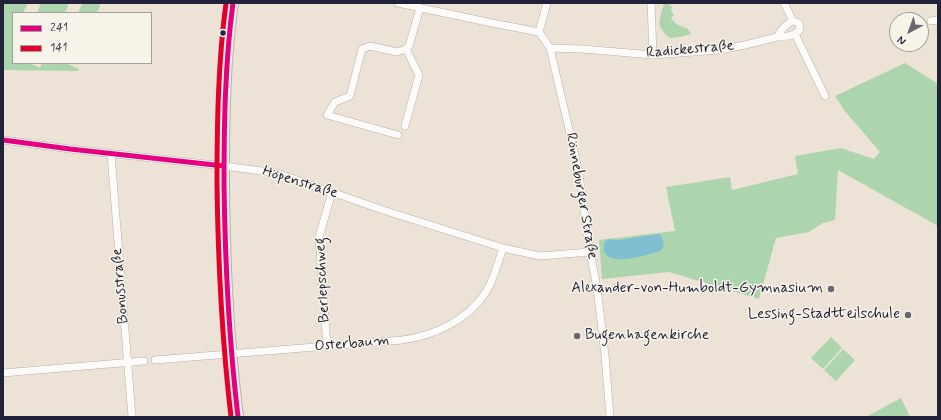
<!DOCTYPE html>
<html>
<head>
<meta charset="utf-8">
<style>
  body { margin:0 }
  #map { position:relative; width:941px; height:420px; overflow:hidden; background:#ece3d6; font-family:Mynerve,sans-serif }
  canvas { display:block }
  .frame { position:absolute; inset:0; border:4px solid #22223b; pointer-events:none }
  .legend { position:absolute; left:12px; top:12px; width:140px; height:52px; box-sizing:border-box; background:#f7f3e8; border:1px solid #a29fa3; margin:0; padding:5px 7px; list-style:none; font-size:12px; color:#22223b }
  .legend li { display:flex; align-items:center; gap:8px; height:20px }
  .legend b { width:20px; border:1px solid #a29fa3 }
  .north { position:absolute; left:889px; top:12px; width:40px; height:40px; box-sizing:border-box; background:#f7f3e8; border:1px solid #a29fa3; border-radius:50%; rotate:221deg; font-size:11px; font-weight:700; line-height:16px; text-align:center; color:#22223b }
  .north::after { content:''; display:block; margin:auto; width:14px; height:18px; background:#696671; clip-path:polygon(50% 0,100% 100%,50% 72%,0 100%) }
</style>
</head>
<body>
<div id="map">
<canvas width="941" height="420"></canvas>
<div class="frame"></div>
<ul class="legend">
<li><b style="height:5px;background:#e5007d"></b>241</li>
<li><b style="height:5px;background:#e4002b"></b>141</li>
</ul>
<div class="north">N</div>
</div>
<script>
const ctx = document.querySelector('canvas').getContext('2d');
ctx.lineJoin = 'round';
function fillPath(path, color) { ctx.fillStyle = color; ctx.fill(path, 'evenodd'); }
function trace(path, color, width, dash) { ctx.strokeStyle = color; ctx.lineWidth = width; ctx.lineCap = dash ? 'butt' : 'round'; ctx.setLineDash(dash || []); ctx.stroke(path); }
function write(font, color, halo, rows, align = 'center') {
  ctx.font = font + ' Mynerve,sans-serif'; ctx.lineWidth = 3; ctx.setLineDash([]); ctx.textBaseline = 'middle'; ctx.strokeStyle = halo; ctx.fillStyle = color; for (const [text, x, y, turn = 0] of rows) {
    ctx.save(); ctx.translate(x, y); ctx.rotate((+turn || 0) * Math.PI / 180); ctx.textAlign = isNaN(turn) ? turn : align; if (halo) ctx.strokeText(text, 0, 0); ctx.fillText(text, 0, 0); ctx.restore();
  }
}
fillPath(new Path2D(`
  M3,3H28L23,13H13V63H29L40,68L42,63H65L79,69L78,71L3,70Z
  M41,3H69L65,13H37Z
  M80,3H101L97,13H78L82,4Z
  M664,3H668L672,7L671,11L674,15L671,18L676,24L688,29L691,34L680,37L670,38C654,25 660,21 664,3Z
  M905,63L938,84V226L838,170L835,220L823,223L809,232L776,238L759,299L669,272L602,279L599,240L675,231L666,187L730,177L732,190L798,174L795,156L841,148L874,159L880,152L844,110L835,96Z
  M831,337L842,348L823,369L811,358Z
  M843,349L855,360L836,381L824,370Z
  M901,398L910,417H866Z`), '#acd5ae');
fillPath(new Path2D(`
  M659,234C664,239 666,246 660,251C646,255 599,271 604,243L608,239L618,240Z`), '#80bfd2');
const street = new Path2D(`
  M398,3L492,23L539,32L550,48L582,49L653,55L719,50L745,45L777,37C784,37 793,36 799,31L800,27L799,23L793,21C785,24 781,29 777,37
  M651,3L653,55
  M784,3L793,21
  M931,21L938,20
  M539,32L547,3
  M795,34L825,96
  M550,48L578,168L590,252L597,288L605,355L610,417
  M406,49L409,46L420,8
  M398,135L327,115L335,102L350,96L362,49L370,46L397,52L406,49L419,75L405,126
  M3,140L70,149L224,166L277,173L386,211L503,248L540,256L590,252
  M111,154L132,417
  M327,346L319,237L332,192
  M155,360L402,340C434,336 468,320 486,292C494,279 498,262 503,248
  M3,373L144,361`);
const secondary = new Path2D(`
  M233,3C225,59 224,116 224,172C224,254 228,336 238,417`);
trace(street, '#b6b0aa', 8);
trace(secondary, '#b6b0aa', 12);
trace(street, '#fcfbf9', 7);
trace(secondary, '#f6f1eb', 10);
trace(new Path2D(`
  M233,3C225,63 224,124 224,184C225,262 229,340 238,417
  M3,140L70,149L224,166`), '#e5007d', 5);
trace(new Path2D(`
  M226,3C218,63 217,124 217,184C218,262 222,340 231,417`), '#e4002b', 5);
for (const [x, y, r, color] of [
  [223,33,3.5,"#22223b"],
  [831,289,4,"#696671"],
  [908,315,4,"#696671"],
  [577,336,4,"#696671"]
]) { const dot = new Path2D(); dot.arc(x, y, r, 0, 2 * Math.PI); ctx.fillStyle = color; ctx.fill(dot); trace(dot, '#f7f3e8', 1.5); }
write('15px', '#22223b', '#f7f3e8', [
  ["Radickestraße",690,50,-5],
  ["Höpenstraße",300,183,17],
  ["Rönneburger Straße",581,196,80],
  ["Berlepschweg",323,280,-93],
  ["Bonusstraße",121,286,-95],
  ["Osterbaum",352,344,-5]
]);
write('15px', '#22223b', '#f7f3e8', [
  ["Alexander-von-Humboldt-Gymnasium",823,289],
  ["Lessing-Stadtteilschule",900,315],
  ["Bugenhagenkirche",585,336,"left"]
], 'right');
</script>
</body>
</html>
